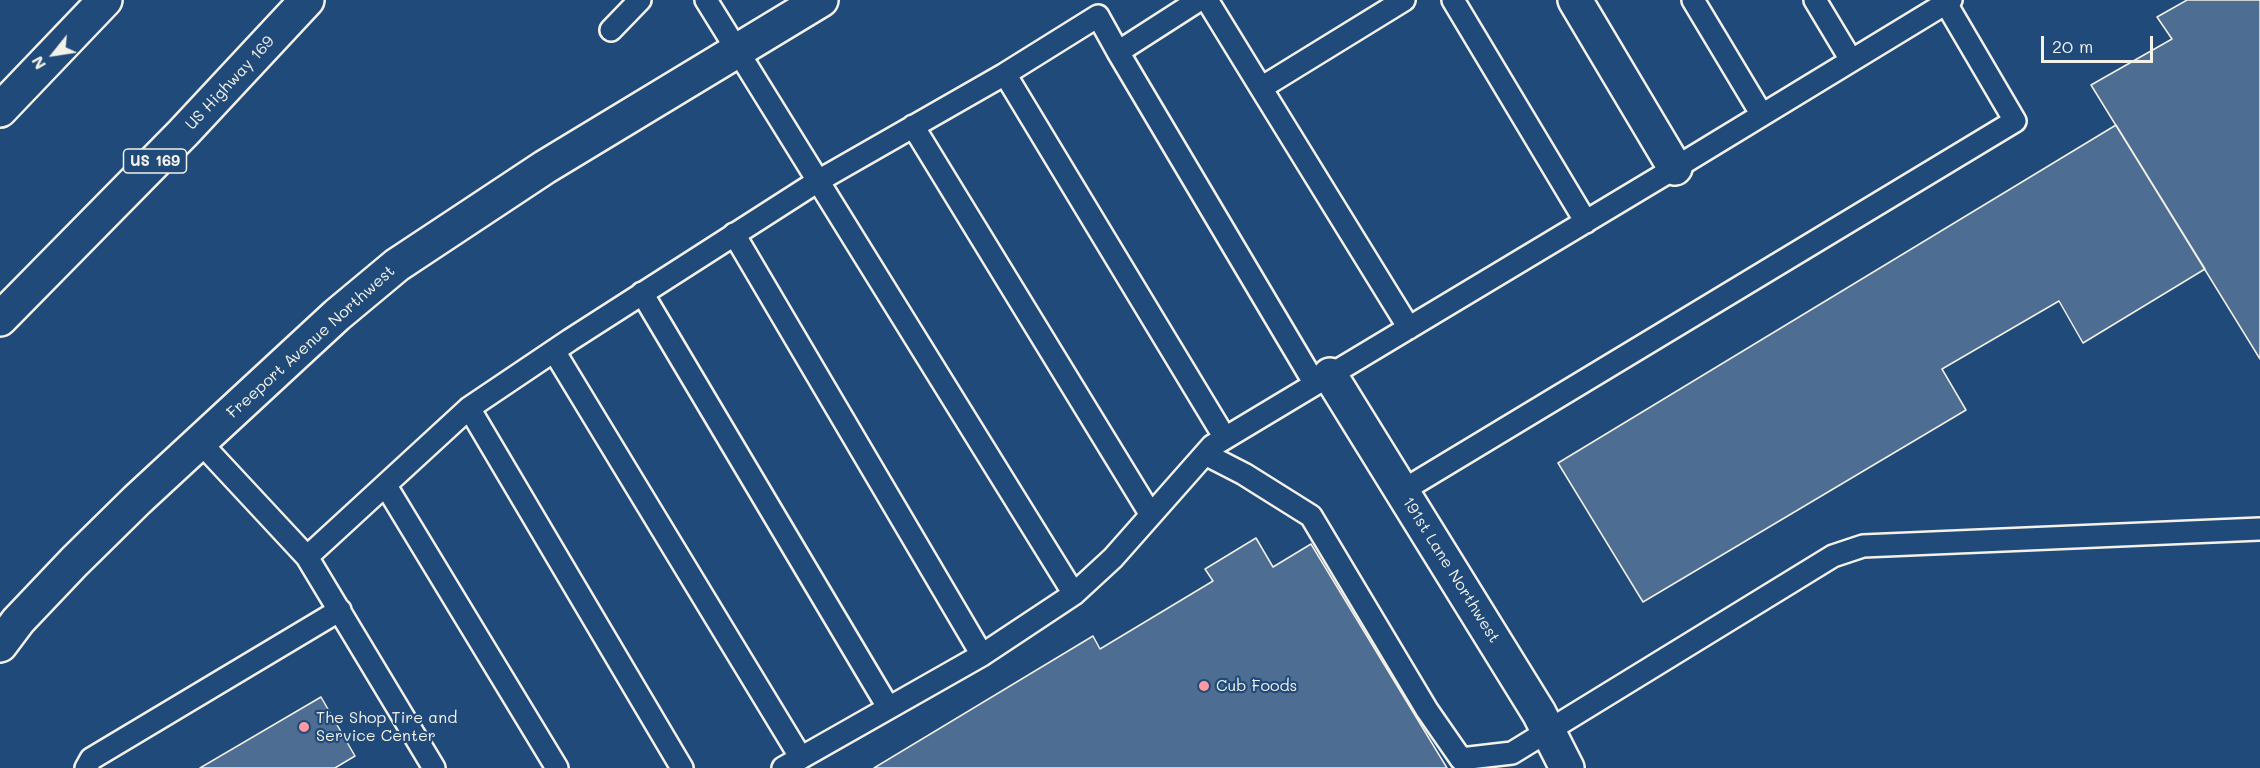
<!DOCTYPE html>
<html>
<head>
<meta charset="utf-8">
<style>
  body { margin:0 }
  #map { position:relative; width:2260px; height:768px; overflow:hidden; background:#1f4a7a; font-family:Mali,sans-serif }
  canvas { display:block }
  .north { position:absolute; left:24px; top:24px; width:60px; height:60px; -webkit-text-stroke:4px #1f4a7a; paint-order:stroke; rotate:240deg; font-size:16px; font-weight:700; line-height:24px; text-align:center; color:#f4f1e8 }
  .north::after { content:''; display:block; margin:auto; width:21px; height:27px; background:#f4f1e8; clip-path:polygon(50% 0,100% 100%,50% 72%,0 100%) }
  .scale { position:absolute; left:2041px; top:36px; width:112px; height:27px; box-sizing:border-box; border:3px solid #f4f1e8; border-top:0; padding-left:8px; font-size:18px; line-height:21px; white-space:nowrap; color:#f4f1e8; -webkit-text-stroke:4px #1f4a7a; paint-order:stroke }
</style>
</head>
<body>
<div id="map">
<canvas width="2260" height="768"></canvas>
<div class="north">N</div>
<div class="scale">20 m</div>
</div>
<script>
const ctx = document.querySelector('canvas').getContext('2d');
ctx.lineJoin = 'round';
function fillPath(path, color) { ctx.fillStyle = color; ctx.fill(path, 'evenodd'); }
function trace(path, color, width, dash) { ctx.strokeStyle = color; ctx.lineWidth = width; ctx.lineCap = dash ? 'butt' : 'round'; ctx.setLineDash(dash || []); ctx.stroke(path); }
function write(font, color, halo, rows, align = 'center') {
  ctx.font = font + ' Mali,sans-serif'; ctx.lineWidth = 4.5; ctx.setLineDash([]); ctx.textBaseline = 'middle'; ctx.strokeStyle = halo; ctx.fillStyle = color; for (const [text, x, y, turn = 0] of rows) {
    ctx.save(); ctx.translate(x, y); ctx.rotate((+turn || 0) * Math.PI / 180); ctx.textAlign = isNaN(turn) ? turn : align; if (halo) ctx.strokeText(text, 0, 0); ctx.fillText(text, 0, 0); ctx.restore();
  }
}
const building = new Path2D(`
  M2187,0H2260V359L2091,85L2172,39L2157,17Z
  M2116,125L2205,269L2083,343L2059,301L1942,369L1966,410L1643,602L1558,463Z
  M1256,538L1273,567L1311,544L1447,768H874L1093,636L1100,649L1213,581L1205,569Z
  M321,697L355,756L335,768H200Z`);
fillPath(building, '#4d6e92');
trace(building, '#f4f1e8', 1.5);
const lane = new Path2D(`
  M706,0L1074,594
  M1207,0L1261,88L1404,0
  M1453,0L1586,222
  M1693,0L1762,115
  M1815,0L1851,60
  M611,30L640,0
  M1118,52L1315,384
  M1005,74L1098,16L1118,52L1199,0
  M1261,88L1409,328
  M913,126L1151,515
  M734,234L982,655
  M642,293L888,707
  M554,351L801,758
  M469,408L682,768
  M200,442L307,557L434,768
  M1205,454L1244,474L1311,516L1427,710L1461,759L1512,753L1833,556L1863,546L2260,529
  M386,486L557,768
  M1402,491L2015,121L1944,0
  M307,557L469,408L570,340L818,181L1005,74L1225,438
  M86,768L91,759L340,610
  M783,768L982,655L1074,594L1113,558L1212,446L1675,168L1951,0`);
const street = new Path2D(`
  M1575,0L1675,168
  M1330,375L1539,713L1567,768`);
const secondary = new Path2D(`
  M0,645L18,621L74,562L137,500L337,315L397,265L545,167L821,0`);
const highway = new Path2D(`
  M0,110L105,0
  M0,319L183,133L307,0`);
trace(lane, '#f4f1e8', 26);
trace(street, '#f4f1e8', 38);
trace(secondary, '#f4f1e8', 38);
trace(highway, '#f4f1e8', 38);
trace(lane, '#1f4a7a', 21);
trace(street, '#1f4a7a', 33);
trace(secondary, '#1f4a7a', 33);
trace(highway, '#1f4a7a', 33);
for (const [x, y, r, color] of [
  [1204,686,6,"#ff9aa2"],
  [304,727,6,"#ff9aa2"]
]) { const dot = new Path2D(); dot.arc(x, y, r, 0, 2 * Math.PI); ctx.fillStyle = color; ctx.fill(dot); trace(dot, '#1f4a7a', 2); }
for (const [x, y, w] of [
  [155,161,63]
]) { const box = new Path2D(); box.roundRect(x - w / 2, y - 12, w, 24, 4.5); ctx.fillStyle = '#1f4a7a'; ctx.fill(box); trace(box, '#f4f1e8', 1.5); }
write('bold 15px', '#f4f1e8', null, [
  ["US 169",155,161]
]);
write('16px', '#f4f1e8', '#1f4a7a', [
  ["US Highway 169",230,83,-47],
  ["Freeport Avenue Northwest",311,342,-42],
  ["191st Lane Northwest",1451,570,58]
]);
write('16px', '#f4f1e8', '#1f4a7a', [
  ["Cub Foods",1216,686],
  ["The Shop Tire and",316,718],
  ["Service Center",316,736]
], 'left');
</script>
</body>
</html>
